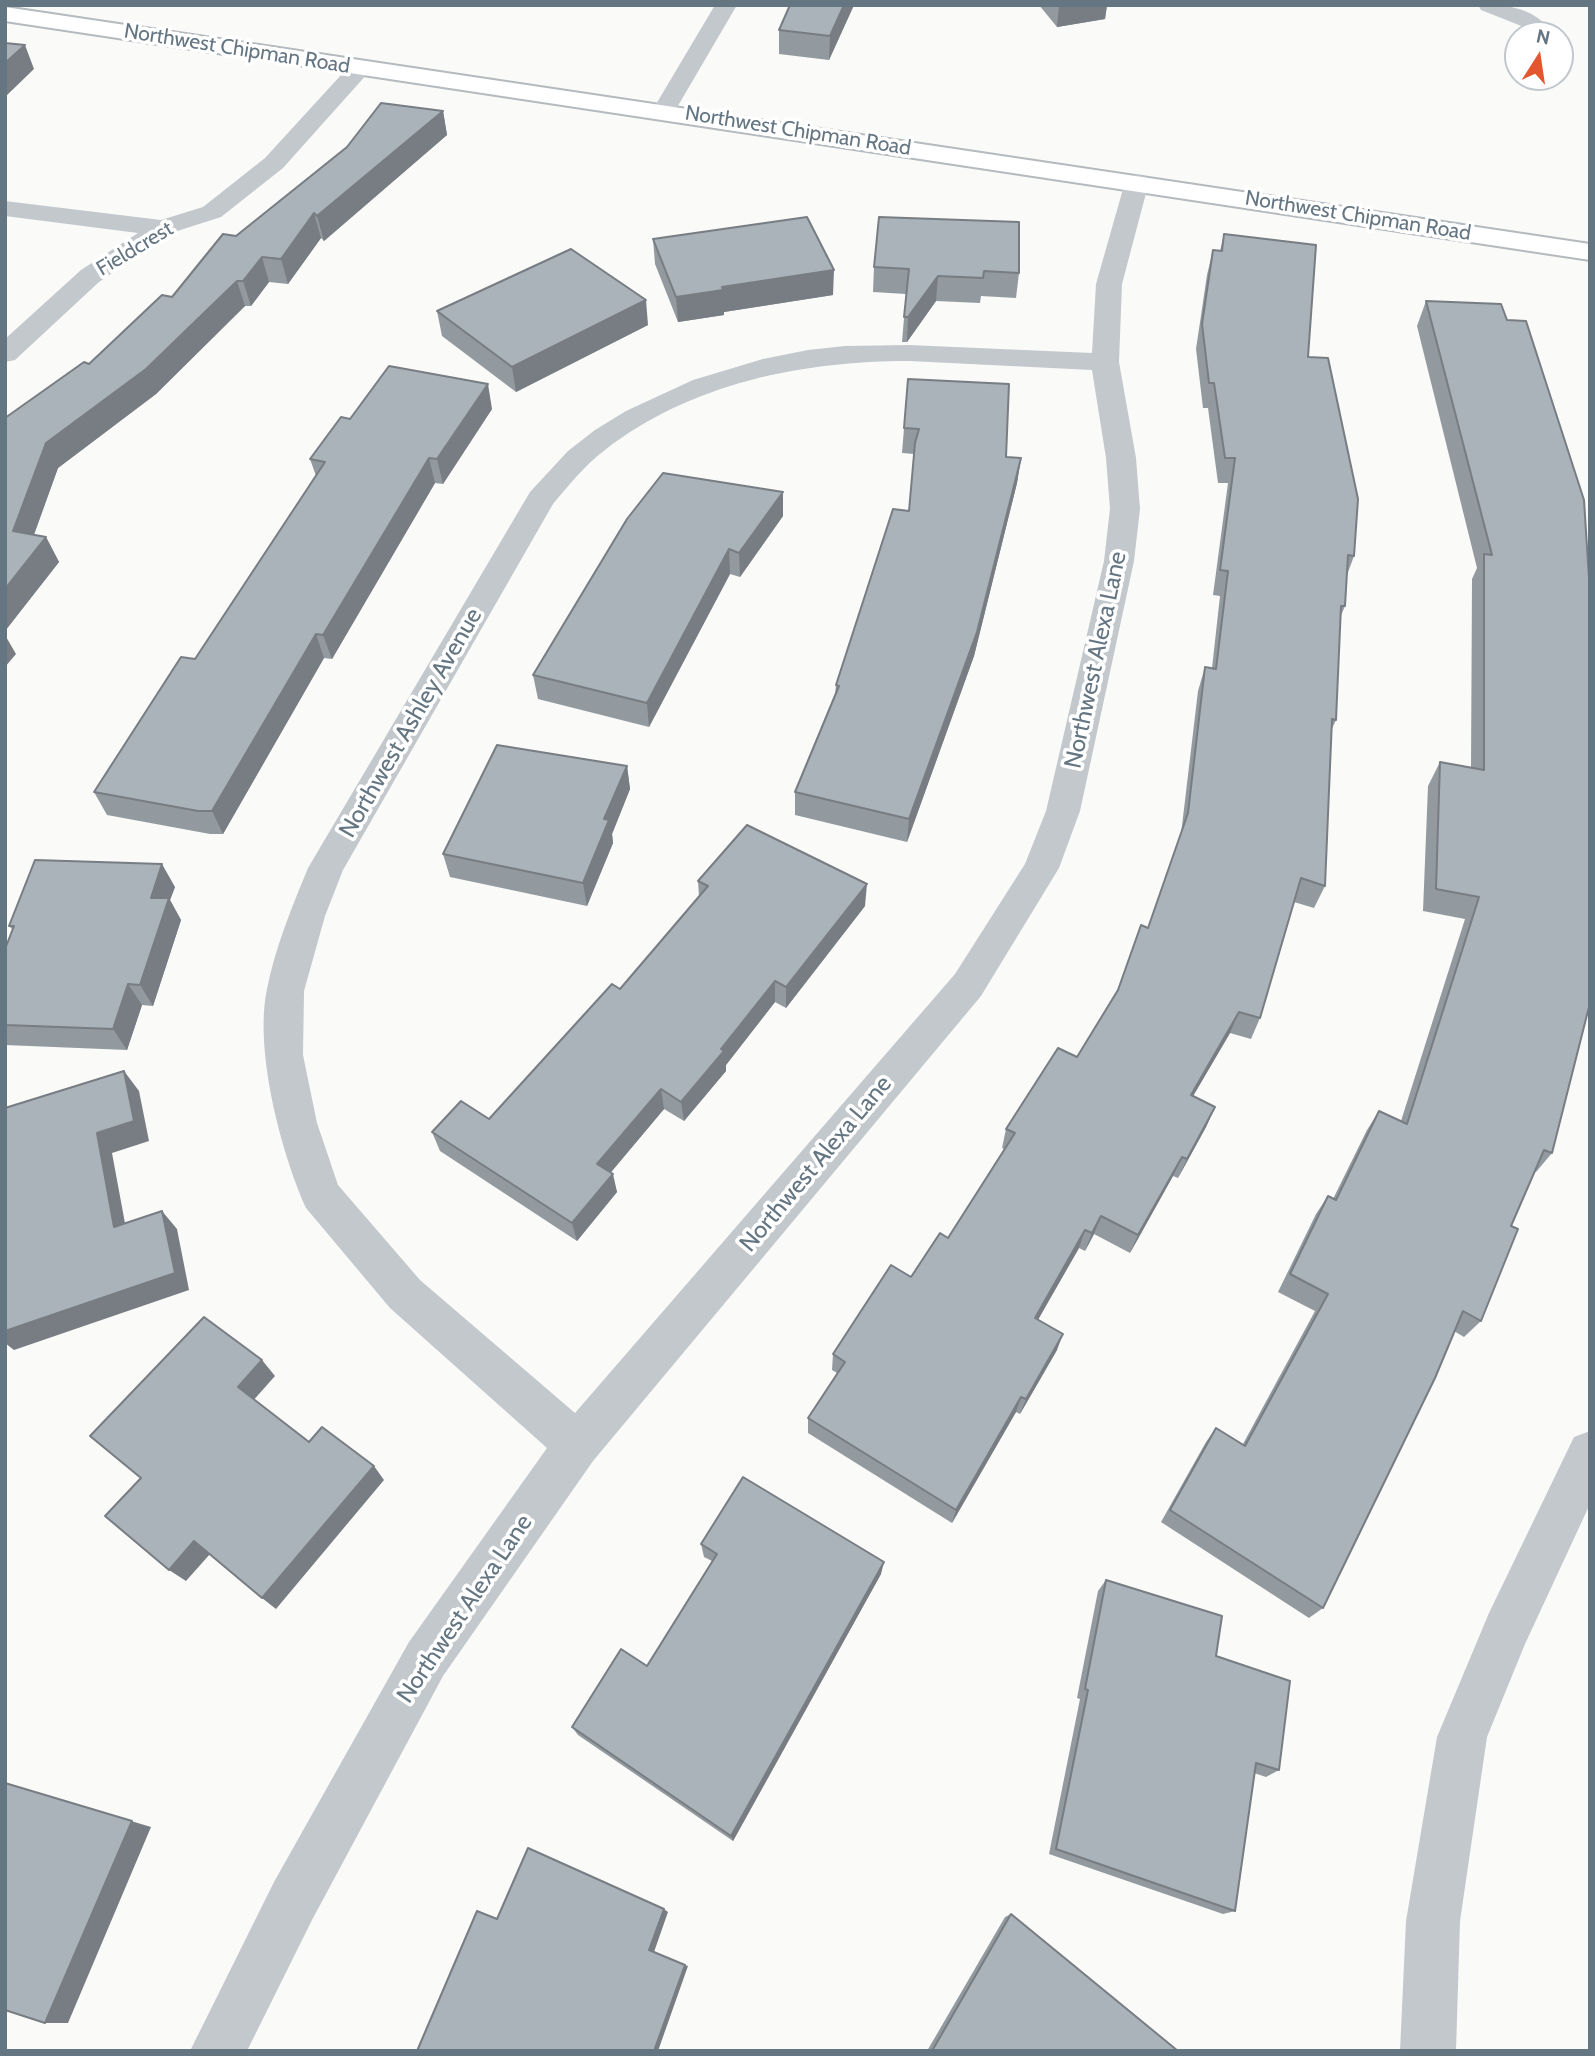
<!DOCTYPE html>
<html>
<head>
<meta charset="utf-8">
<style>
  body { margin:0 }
  #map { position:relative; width:1595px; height:2056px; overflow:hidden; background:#fafaf8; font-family:Cabin,sans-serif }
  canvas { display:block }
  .frame { position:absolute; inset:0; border:7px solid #657683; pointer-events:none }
  .north { position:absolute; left:1504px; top:21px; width:70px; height:70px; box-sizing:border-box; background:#fff; border:2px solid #c1c8cd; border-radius:50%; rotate:12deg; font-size:19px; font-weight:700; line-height:28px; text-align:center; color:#657683 }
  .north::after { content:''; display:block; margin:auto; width:24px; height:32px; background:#e4572e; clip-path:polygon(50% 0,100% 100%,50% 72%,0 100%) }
</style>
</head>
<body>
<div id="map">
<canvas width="1595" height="2056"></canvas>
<div class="frame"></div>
<div class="north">N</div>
</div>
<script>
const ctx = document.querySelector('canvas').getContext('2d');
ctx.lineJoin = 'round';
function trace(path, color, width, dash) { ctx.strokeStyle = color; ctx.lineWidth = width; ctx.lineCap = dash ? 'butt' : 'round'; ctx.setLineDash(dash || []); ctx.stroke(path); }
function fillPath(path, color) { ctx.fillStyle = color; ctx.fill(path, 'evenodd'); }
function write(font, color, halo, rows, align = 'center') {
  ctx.font = font + ' Cabin,sans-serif'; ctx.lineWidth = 7; ctx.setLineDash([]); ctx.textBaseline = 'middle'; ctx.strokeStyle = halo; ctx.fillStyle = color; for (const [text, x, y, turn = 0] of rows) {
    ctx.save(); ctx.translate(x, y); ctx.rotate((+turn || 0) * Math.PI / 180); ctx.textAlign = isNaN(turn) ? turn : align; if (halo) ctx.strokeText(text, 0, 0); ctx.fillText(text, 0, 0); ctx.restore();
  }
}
const major = new Path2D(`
  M5,7L1590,244V260L5,21Z`);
trace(major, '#b5babe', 4);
fillPath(new Path2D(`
  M715,5H737L672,116H656L652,111Z
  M1478,5C1510,5 1535,7 1554,35H1531L1524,27L1481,10Z
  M360,61L368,63L371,68L368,73L283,168L221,217L171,233L99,282L15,360L5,362V339L81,270L138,233L5,216V201L161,220L203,207L265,158L352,63Z
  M1137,175L1146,177L1149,182L1122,284L1119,362L1136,458L1140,509L1134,561L1080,811L1059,868L981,996L593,1461L443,1676L312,1920L247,2051H190L274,1882L409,1642L547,1448L390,1308L306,1208C281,1152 254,1050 267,989C275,948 292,907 308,868L530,492L568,451L595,430L626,411L693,380L763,359L808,350L845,346L909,345L1092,353L1096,284L1125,182L1128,177ZM909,361L1092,370L1106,458L1110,509L1104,561L1046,811L1025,864L955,974L575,1413L420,1280L338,1185L317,1123L303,1055L304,991L325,916L343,870L553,504C569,485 585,465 605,450C691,383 803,361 909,361Z
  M1590,1431V1504L1525,1644L1487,1737L1460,1921L1456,2051H1400L1406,1921L1437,1737L1489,1613L1574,1437Z`), '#c3c8cc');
fillPath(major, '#fff');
fillPath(new Path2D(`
  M854,5L829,60L779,54V30Z
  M1039,5H1107L1105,19L1057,27Z
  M443,111L447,135L324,241L321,238L288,284L269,282L251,306H245L156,394L58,468L34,535L46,537L59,562L5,631V418L89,364L172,297L236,236Z
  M879,217L1019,273L1016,298L981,296L980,303L936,301L907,342H902L906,294L873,292L874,267Z
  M1224,234L1308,357L1354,556L1347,575L1345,606L1340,618L1336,720L1331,731L1325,886L1314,908L1294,902L1260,1018L1251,1039L1230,1033L1193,1096L1215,1107L1206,1127L1178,1178L1173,1176L1130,1253L1094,1234L1085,1251L1079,1248L1038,1319L1057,1350L1020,1414L1016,1412L952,1523L808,1433V1418L837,1373L832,1370L833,1354L911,1277L948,1238L1004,1149L1002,1148L1006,1129L1077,1057L1118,990L1148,928L1181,834L1198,691L1205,667L1212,668L1220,596L1213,595L1228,483H1218L1208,408H1203L1196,349L1207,275L1213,250L1220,251Z
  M653,239L833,295L724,312V315L678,322L655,264Z
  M1426,301L1501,304L1552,1153L1536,1172H1534L1511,1226L1481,1321L1464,1337L1454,1331L1323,1608L1309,1618L1161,1522L1206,1442L1216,1428L1243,1444L1315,1311L1278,1292L1316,1214L1328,1196L1333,1199L1367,1130L1379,1111L1401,1121L1465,919L1423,911L1428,786L1440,762L1471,768L1472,579L1477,568L1417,326Z
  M437,311L648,325L516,392L442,336Z
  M908,379L1006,457L1021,458L1017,483L974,656L907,842L795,815V792L835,694L836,685L909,511L914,454L902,453Z
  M492,409L443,484L435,483L332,659L324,658L223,834H210L107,815L94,792L195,659L316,476L310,459L350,419Z
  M783,492V516L740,577L730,574L649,727L538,699L533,675Z
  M627,766L630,789L612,834L613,843L587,906L450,877L443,854Z
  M698,881L865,906L786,1008L775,1002L726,1065V1071L684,1121L664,1109L611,1172L617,1192L577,1241L440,1151L432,1132L489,1119L620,989L699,897Z
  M175,887L170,900L181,920L153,1006L142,1005L127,1050L5,1045V949L13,930L9,926Z
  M701,1544L881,1574L733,1841L578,1735L572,1727L647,1666L712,1561L704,1557Z
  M1106,1580L1216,1656L1279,1770L1266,1777L1254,1773L1235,1911L1223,1914L1049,1854L1080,1699L1077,1698L1098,1591Z
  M1011,1914L1178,2051H927L1005,1917Z`), '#929a9f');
fillPath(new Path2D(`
  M844,5H854L829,60L830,36Z
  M1059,5H1107L1105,19L1057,27Z
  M25,45L34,69L5,97V63Z
  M443,111L447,135L324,241L317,216Z
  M314,213L321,238L288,284L281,259Z
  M262,257L269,282L251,306L243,281Z
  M834,270L833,295L724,312V315L678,322L676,297L722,287Z
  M938,276L936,301L907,342L908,317Z
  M237,281L245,306L156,394L58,468L26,556L13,531L46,443Z
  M646,300L648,325L516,392L512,367Z
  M488,384L492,409L443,484L437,459Z
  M429,458L435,483L332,659L323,635Z
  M1021,458L1017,483L974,656L907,842L909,819Z
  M783,492V516L740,577L739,553Z
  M46,537L59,562L5,631V589Z
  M729,549L730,574L649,727L647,703Z
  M316,634L324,658L223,834L212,811Z
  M5,635L16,654L5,667Z
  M627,766L630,789L612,834L613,843L587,906L583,883L604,819Z
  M162,864L175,887L170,900L181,920L153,1006L140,985L151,898Z
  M867,884L865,906L786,1008V987Z
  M775,981V1002L726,1065V1071L684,1121L681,1102L721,1049Z
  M128,984L142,1005L127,1050L113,1029Z
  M1239,1012L1230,1033L1182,1115L1191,1095Z
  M124,1071L139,1091L149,1141L112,1153L129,1245L114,1227L97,1133Z
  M661,1089L664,1109L602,1183L597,1164Z
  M1215,1107L1206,1127L1178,1178L1187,1159Z
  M1182,1157L1173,1176L1130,1253L1138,1235Z
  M613,1174L617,1192L577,1241L572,1223Z
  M162,1211L177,1229L189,1290L14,1350L5,1343V1331Z
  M1101,1216L1094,1234L1085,1251L1092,1233Z
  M1085,1230L1079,1248L1030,1334L1035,1318Z
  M1063,1334L1057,1350L1020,1414L1026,1399Z
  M262,1360L275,1376L251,1403L238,1387Z
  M1021,1397L1016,1412L952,1523L956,1510Z
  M374,1466L384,1480L276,1609L262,1598Z
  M194,1541L210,1554L186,1581L169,1570Z
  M884,1562L881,1574L733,1841L731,1836Z
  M5,1783L151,1827L68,2023H45Z
  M664,1909L668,1912L654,1952L649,1950Z
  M685,1965L688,1966L658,2051H654Z`), '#777d82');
const building = new Path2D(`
  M790,5H844L830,36L779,30Z
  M5,43L25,45L5,63Z
  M381,103L443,111L317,216L314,213L281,259L262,257L243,281H237L146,369L46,443L13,531L46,537L5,589V418L84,362L89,364L162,295L172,297L223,234L236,236L347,147Z
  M807,217L834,270L722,287L723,290L676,297L653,239Z
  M879,217L1019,222V273L984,271L983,278L938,276L908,317H904L909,269L874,267Z
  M1224,234L1316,245L1308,357L1328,358L1358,499L1354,556L1348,555L1345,606H1341L1336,720L1332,719L1325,886L1301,878L1260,1018L1239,1012L1191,1095L1215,1107L1187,1159L1182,1157L1138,1235L1101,1216L1092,1233L1085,1230L1035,1318L1063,1334L1026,1399L1021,1397L956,1510L808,1418L845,1362L833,1354L891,1265L911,1277L940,1233L948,1238L1015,1133L1006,1129L1058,1048L1077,1057L1118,990L1141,925L1148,928L1188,813L1205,667L1216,669L1228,571L1220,570L1235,458H1225L1214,383H1209L1202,324L1213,250L1222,251Z
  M571,249L646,300L512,367L437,311Z
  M1426,301L1501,304L1507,320L1526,321L1584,500L1590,594V1003L1552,1153L1544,1150L1511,1226L1518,1229L1481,1321L1463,1311L1435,1378L1323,1608L1170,1510L1216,1428L1245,1446L1328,1294L1290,1274L1328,1196L1336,1200L1379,1111L1407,1124L1479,897L1436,889L1440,762L1484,770V554L1492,555Z
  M389,366L488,384L437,459L429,458L323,635L316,634L212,811H198L94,792L181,657L195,659L325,462L310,459L341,417L350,419Z
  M908,379L1009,384L1006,457L1021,458L977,632L909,819L795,792L839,686L836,685L893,509L909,511L915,443L919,429L904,428Z
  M663,473L783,492L739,553L729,549L647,703L533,675L627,519Z
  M497,745L627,766L604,819L609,820L583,883L443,854Z
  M747,825L867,884L786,987L775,981L721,1049L724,1051L681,1102L661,1089L597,1164L613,1174L572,1223L432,1132L461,1101L489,1119L612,984L620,989L708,886L698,881Z
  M35,860L162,864L151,898H169L140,985L128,984L113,1029L5,1025V949L14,926H9Z
  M124,1071L134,1121L97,1133L114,1227L162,1211L175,1273L5,1331V1108Z
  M204,1317L262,1360L238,1387L309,1442L322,1427L374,1466L262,1598L194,1541L169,1570L105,1516L141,1478L90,1436Z
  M743,1477L884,1562L731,1836L572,1727L621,1649L647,1666L717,1554L701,1544Z
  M1106,1580L1222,1616L1216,1656L1290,1681L1279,1770L1256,1763L1235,1911L1056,1849L1088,1690L1085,1689Z
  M5,1783L132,1821L45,2023L5,2010Z
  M528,1848L664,1909L649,1950L685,1965L654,2051H417L477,1911L497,1919Z
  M1011,1914L1178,2051H932Z`);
fillPath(building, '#aab3b9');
trace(building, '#777d82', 2);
write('21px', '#657683', '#fff', [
  ["Northwest Chipman Road",237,49,9],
  ["Northwest Chipman Road",798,131,9],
  ["Northwest Chipman Road",1358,216,9],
  ["Fieldcrest",135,249,-31]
]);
write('24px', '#657683', '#fff', [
  ["Northwest Alexa Lane",1096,660,-78],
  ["Northwest Ashley Avenue",411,723,-60],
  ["Northwest Alexa Lane",816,1164,-50],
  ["Northwest Alexa Lane",465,1609,-56]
]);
</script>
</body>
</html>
